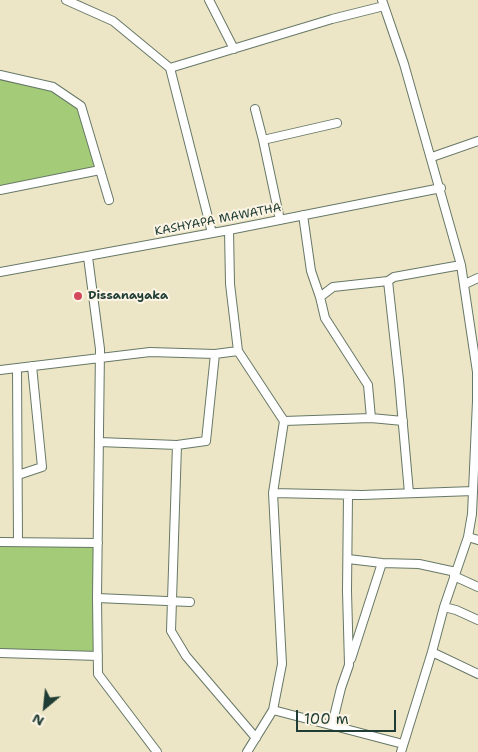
<!DOCTYPE html>
<html>
<head>
<meta charset="utf-8">
<style>
  body { margin:0 }
  #map { position:relative; width:478px; height:752px; overflow:hidden; background:#ede6c6; font-family:"Shantell Sans",sans-serif }
  canvas { display:block }
  .north { position:absolute; left:20px; top:682px; width:50px; height:50px; -webkit-text-stroke:4px #fcf5e5; paint-order:stroke; rotate:208deg; font-size:14px; font-weight:700; line-height:20px; text-align:center; color:#1f3d34 }
  .north::after { content:''; display:block; margin:auto; width:18px; height:22px; background:#1f3d34; clip-path:polygon(50% 0,100% 100%,50% 72%,0 100%) }
  .scale { position:absolute; left:296px; top:710px; width:100px; height:22px; box-sizing:border-box; border:2px solid #1f3d34; border-top:0; padding-left:6px; font-size:15px; line-height:18px; white-space:nowrap; color:#1f3d34; -webkit-text-stroke:4px #fcf5e5; paint-order:stroke }
</style>
</head>
<body>
<div id="map">
<canvas width="478" height="752"></canvas>
<div class="north">N</div>
<div class="scale">100 m</div>
</div>
<script>
const ctx = document.querySelector('canvas').getContext('2d');
ctx.lineJoin = 'round';
function fillPath(path, color) { ctx.fillStyle = color; ctx.fill(path, 'evenodd'); }
function trace(path, color, width, dash) { ctx.strokeStyle = color; ctx.lineWidth = width; ctx.lineCap = dash ? 'butt' : 'round'; ctx.setLineDash(dash || []); ctx.stroke(path); }
function write(font, color, halo, rows, align = 'center') {
  ctx.font = font + ' "Shantell Sans",sans-serif'; ctx.lineWidth = 4; ctx.setLineDash([]); ctx.textBaseline = 'middle'; ctx.strokeStyle = halo; ctx.fillStyle = color; for (const [text, x, y, turn = 0] of rows) {
    ctx.save(); ctx.translate(x, y); ctx.rotate((+turn || 0) * Math.PI / 180); ctx.textAlign = isNaN(turn) ? turn : align; if (halo) ctx.strokeText(text, 0, 0); ctx.fillText(text, 0, 0); ctx.restore();
  }
}
fillPath(new Path2D(`
  M0,75L53,87L81,106L100,170L0,190Z
  M0,542L98,543V656L0,653Z`), '#a4cc78');
const minor = new Path2D(`
  M66,0L113,21L170,68L212,233
  M209,0L234,49
  M382,0L404,64L461,265L477,372V401L472,514L468,537L444,607L432,652L401,752
  M170,68L332,19L384,6
  M0,75L53,87L81,106L109,200
  M255,109L263,140
  M432,157L478,141
  M0,190L100,170
  M303,215L311,271L320,297
  M280,220L263,140L337,123
  M229,230L230,284L238,351
  M88,257L100,349L97,598L98,674L157,752
  M0,272L229,230L441,188
  M465,284L478,278
  M17,368L18,542
  M0,370L150,352L215,354L238,351L284,421L273,493L282,664L273,710
  M371,418L368,385L325,318L320,297L333,287L388,281
  M284,421L371,418L403,421
  M99,442L177,445L206,441L215,354
  M177,445L171,631L186,656L256,738
  M18,475L42,467L32,366
  M273,493L362,495L473,491
  M409,493L399,380L388,281L394,277L461,265
  M468,537L478,540
  M0,542L98,543
  M348,559L382,563
  M454,576L478,587
  M97,598L190,602
  M444,607L456,610L478,620
  M432,652L478,674
  M0,653L98,656
  M351,659L382,563L419,564L456,572
  M332,725L341,688L349,665L347,591L348,495
  M247,752L273,710L403,744`);
trace(minor, '#677867', 10);
trace(minor, '#fff', 8);
for (const [x, y, r, color] of [
  [78,296,5,"#d1495b"]
]) { const dot = new Path2D(); dot.arc(x, y, r, 0, 2 * Math.PI); ctx.fillStyle = color; ctx.fill(dot); trace(dot, '#fcf5e5', 2); }
write('12px', '#1f3d34', '#fcf5e5', [
  ["KASHYAPA MAWATHA",218,220,-11]
]);
write('bold 12px', '#1f3d34', '#fcf5e5', [
  ["Dissanayaka",88,296]
], 'left');
</script>
</body>
</html>
